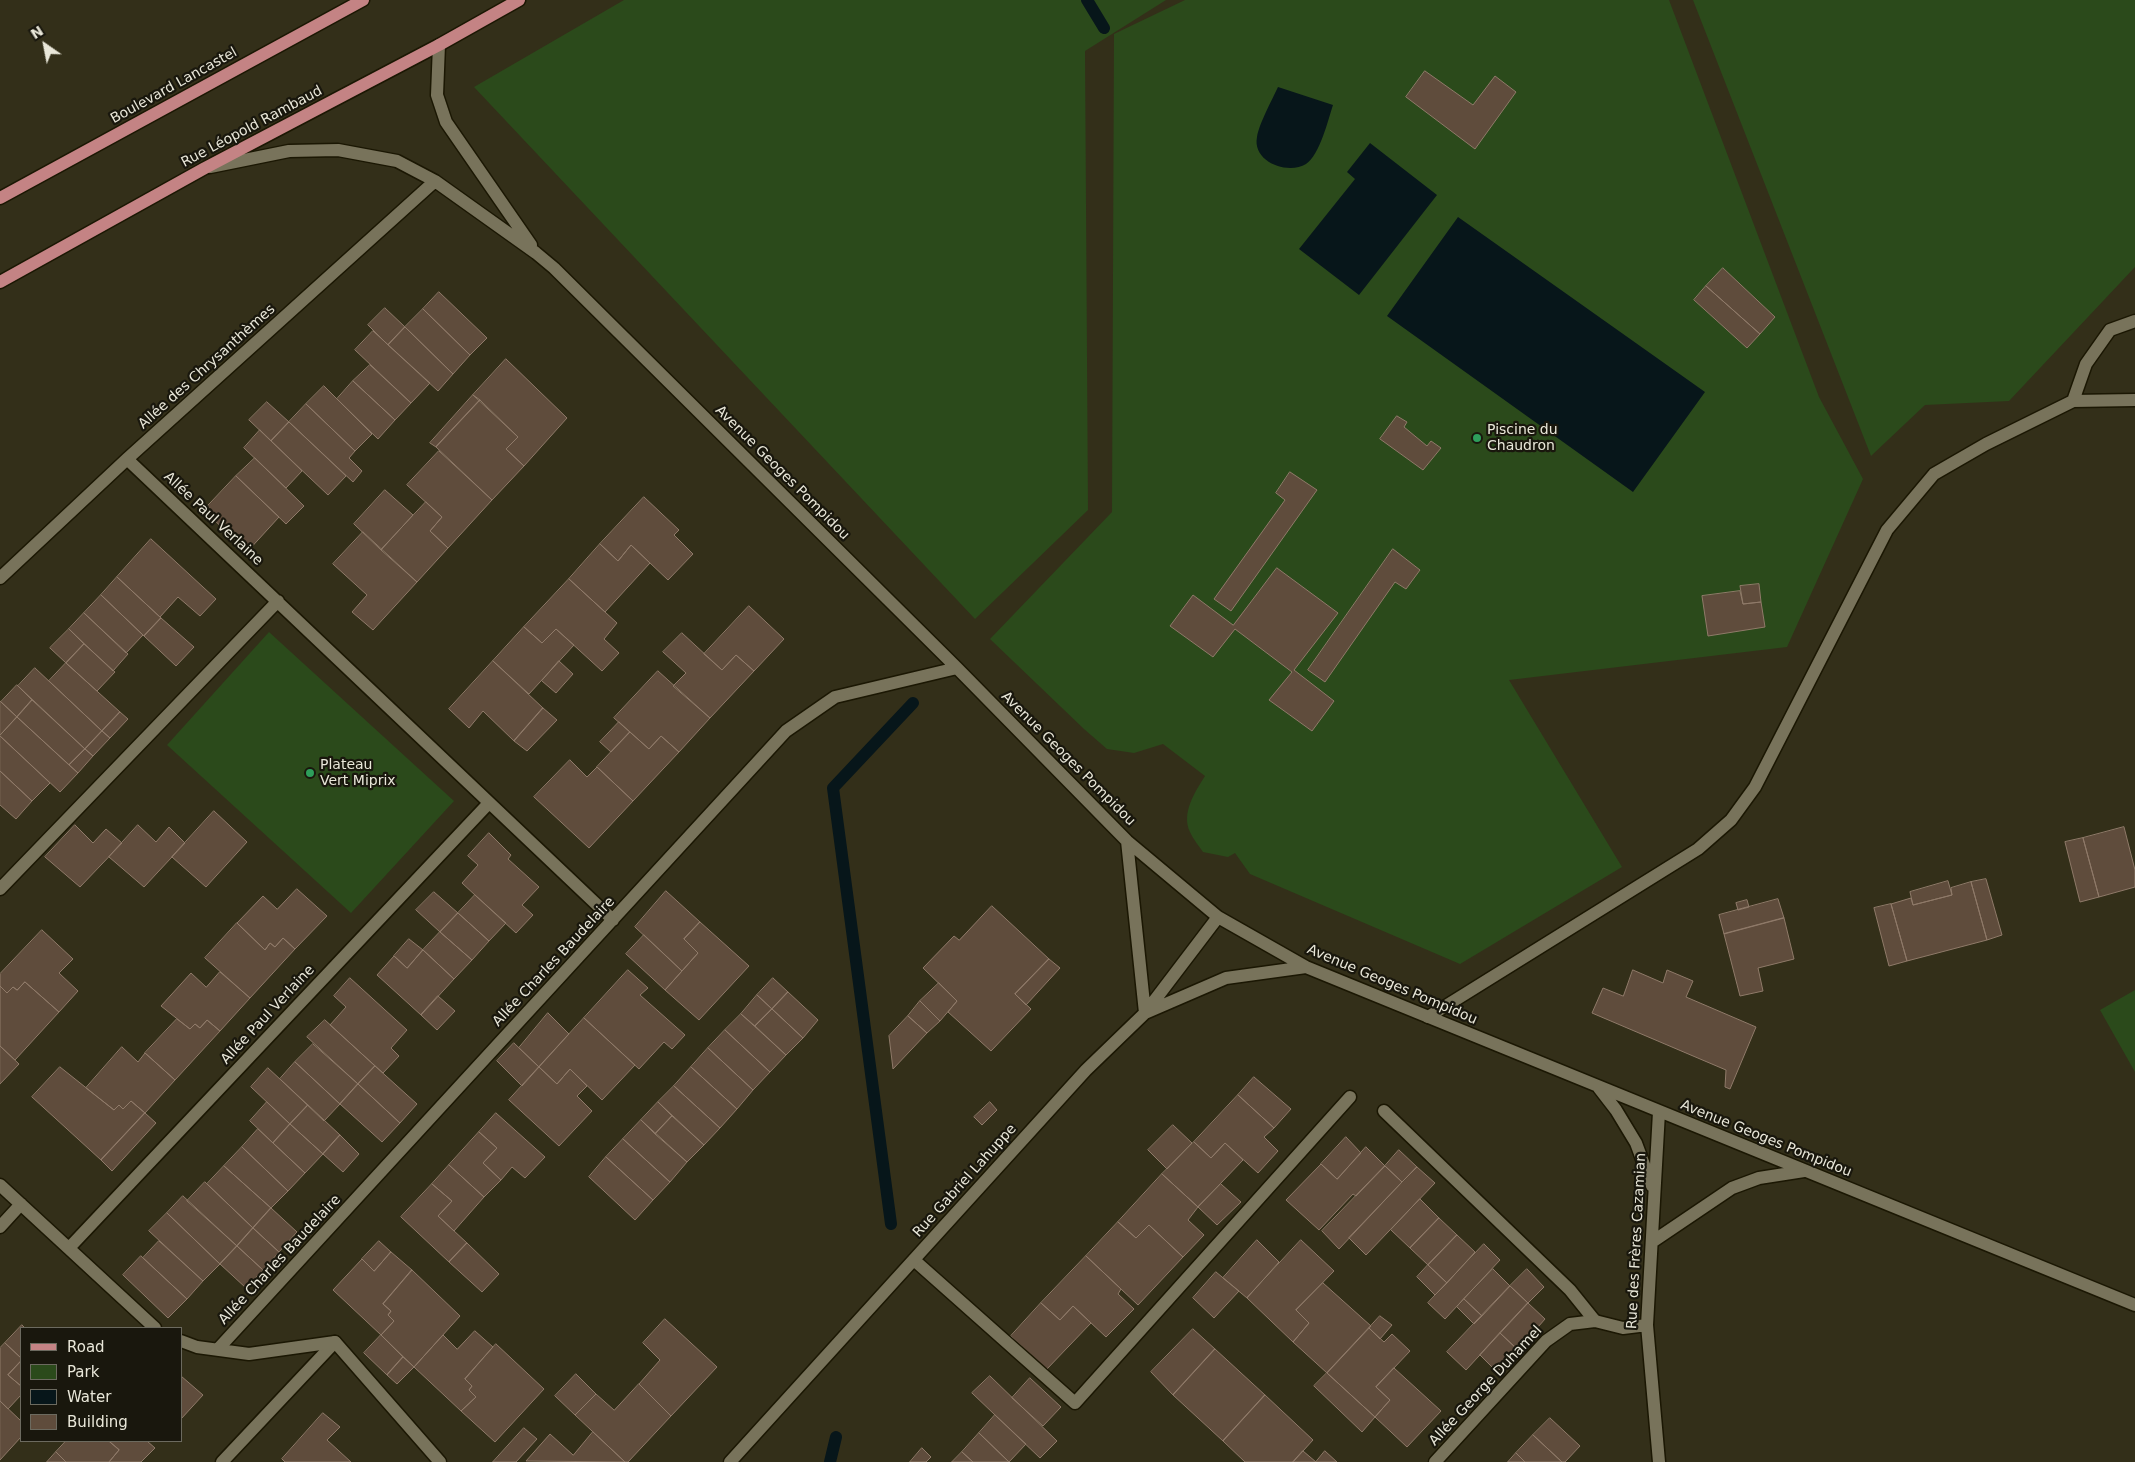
<!DOCTYPE html>
<html>
<head>
<meta charset="utf-8">
<style>
  body { margin:0 }
  #map { position:relative; width:2135px; height:1462px; overflow:hidden; background:#332f19; font-family:"DejaVu Sans",sans-serif }
  canvas { display:block }
  .legend { position:absolute; left:20px; top:1327px; width:162px; height:115px; box-sizing:border-box; background:#19170d; border:1px solid #6c6a5f; margin:0; padding:6px 9px; list-style:none; font-size:15px; color:#e9e7d9 }
  .legend li { display:flex; align-items:center; gap:10px; height:25px }
  .legend b { width:25px; border:1px solid #6c6a5f }
  .north { position:absolute; left:20px; top:20px; width:50px; height:50px; -webkit-text-stroke:4px #19170d; paint-order:stroke; rotate:327deg; font-size:14px; font-weight:700; line-height:20px; text-align:center; color:#e9e7d9 }
  .north::after { content:''; display:block; margin:auto; width:18px; height:22px; background:#e9e7d9; clip-path:polygon(50% 0,100% 100%,50% 72%,0 100%) }
</style>
</head>
<body>
<div id="map">
<canvas width="2135" height="1462"></canvas>
<ul class="legend">
<li><b style="height:6px;background:#c48384"></b>Road</li>
<li><b style="height:14px;background:#2b4a1b"></b>Park</li>
<li><b style="height:14px;background:#07161a"></b>Water</li>
<li><b style="height:14px;background:#5f4c3c"></b>Building</li>
</ul>
<div class="north">N</div>
</div>
<script>
const ctx = document.querySelector('canvas').getContext('2d');
ctx.lineJoin = 'round';
function fillPath(path, color) { ctx.fillStyle = color; ctx.fill(path, 'evenodd'); }
function trace(path, color, width, dash) { ctx.strokeStyle = color; ctx.lineWidth = width; ctx.lineCap = dash ? 'butt' : 'round'; ctx.setLineDash(dash || []); ctx.stroke(path); }
function write(font, color, halo, rows, align = 'center') {
  ctx.font = font + ' "DejaVu Sans",sans-serif'; ctx.lineWidth = 4.5; ctx.setLineDash([]); ctx.textBaseline = 'middle'; ctx.strokeStyle = halo; ctx.fillStyle = color; for (const [text, x, y, turn = 0] of rows) {
    ctx.save(); ctx.translate(x, y); ctx.rotate((+turn || 0) * Math.PI / 180); ctx.textAlign = isNaN(turn) ? turn : align; if (halo) ctx.strokeText(text, 0, 0); ctx.fillText(text, 0, 0); ctx.restore();
  }
}
fillPath(new Path2D(`
  M624,0H1166L1085,51L1088,510L975,619L474,87Z
  M1185,0H1669L1819,397L1863,479L1787,647L1509,680L1622,867L1460,964L1250,874L1235,853L1228,857L1203,852C1199,846 1193,839 1190,832C1181,813 1195,792 1205,776L1163,744L1134,753L1107,749L1084,729L990,639L1112,512L1114,34Z
  M1693,0H2135V267L2009,401L1925,405L1871,456Z
  M269,632L454,801L351,913L167,745Z
  M2135,990V1072L2100,1010Z`), '#2b4a1b');
fillPath(new Path2D(`
  M1278,87L1333,105C1328,120 1320,155 1306,164C1288,175 1252,162 1257,137C1259,124 1272,100 1278,87Z
  M1370,143L1437,195L1359,295L1299,249L1355,179L1347,172Z
  M1458,217L1705,392L1633,492L1387,316Z`), '#07161a');
trace(new Path2D(`
  M1087,0L1104,28
  M891,1224L833,788L913,703
  M830,1462L836,1437`), '#07161a', 12);
const building = new Path2D(`
  M1425,71L1473,105L1495,76L1516,92L1475,149L1406,97Z
  M1723,268L1775,317L1760,334L1706,286Z
  M1706,286L1760,334L1747,348L1694,300Z
  M439,292L487,338L470,355L423,309Z
  M385,308L405,327L388,345L368,325Z
  M423,309L470,355L453,374L405,327Z
  M405,327L453,374L438,391L388,345Z
  M373,331L430,383L411,403L355,350Z
  M506,359L567,418L524,466L506,449L518,437L473,395Z
  M370,365L411,403L395,420L353,381Z
  M353,381L395,420L378,439L337,399Z
  M324,386L372,434L355,451L306,404Z
  M473,395L480,400L436,447L430,443Z
  M480,400L518,437L506,449L524,466L492,500L436,447Z
  M267,402L289,422L271,441L249,420Z
  M306,404L355,451L349,458L362,471L353,482L289,422Z
  M1397,416L1407,422L1404,427L1427,446L1431,441L1441,448L1423,470L1380,439Z
  M289,422L346,476L328,495L271,441Z
  M260,430L302,471L286,488L244,448Z
  M439,451L492,500L448,548L430,531L442,517L407,485Z
  M255,458L304,506L286,524L236,476Z
  M1290,472L1317,490L1231,611L1214,599L1285,500L1276,493Z
  M236,476L279,517L247,552L204,510Z
  M385,490L413,515L381,550L354,524Z
  M644,497L679,530L674,535L693,554L668,580L631,545L618,561L600,544Z
  M426,502L442,517L430,531L448,548L417,582L381,550Z
  M363,532L417,582L373,630L352,612L367,595L333,564Z
  M151,539L216,599L200,616L178,597L160,617L117,577Z
  M600,544L618,561L631,545L650,563L605,612L569,579Z
  M1393,549L1420,570L1406,589L1395,582L1325,682L1308,670Z
  M1277,568L1338,613L1294,670L1334,701L1312,731L1269,700L1292,672L1235,629L1213,657L1170,626L1193,595L1233,625Z
  M117,577L161,618L144,636L101,595Z
  M569,579L617,623L604,639L619,653L602,671L556,629L542,643L524,627Z
  M1759,584L1761,602L1743,604L1740,586Z
  M1740,591L1743,604L1761,602L1765,627L1708,636L1702,596Z
  M101,595L143,635L126,653L84,613Z
  M749,606L784,639L754,671L736,655L722,670L704,654Z
  M84,613L128,654L113,671L69,629Z
  M161,618L194,647L176,666L144,636Z
  M524,627L542,643L556,629L574,645L529,694L493,661Z
  M69,629L84,644L66,663L50,648Z
  M682,633L722,670L736,655L754,671L710,718L673,686L686,673L663,652Z
  M84,644L115,672L97,691L66,663Z
  M493,661L543,708L514,741L483,711L469,728L449,709Z
  M559,661L573,674L556,693L542,681Z
  M66,663L120,712L102,731L49,681Z
  M35,668L102,731L85,749L18,686Z
  M658,671L710,718L679,752L661,736L649,749L614,718Z
  M17,685L32,700L17,717L1,702Z
  M32,700L85,749L69,765L17,717Z
  M0,701L17,717L0,735Z
  M543,708L557,720L527,751L514,741Z
  M120,712L128,719L110,738L102,731Z
  M17,717L78,773L60,792L0,736Z
  M619,722L630,732L611,752L600,742Z
  M102,731L110,738L93,756L85,749Z
  M630,732L649,749L661,736L679,752L633,801L597,767Z
  M0,736L50,783L32,801L0,771Z
  M85,749L93,756L78,773L69,765Z
  M570,760L587,777L597,767L633,801L589,848L534,797Z
  M0,771L32,801L16,819L0,805Z
  M214,811L247,842L206,887L172,857Z
  M75,825L93,843L106,829L122,843L80,887L45,857Z
  M138,825L156,842L169,827L185,843L144,887L109,857Z
  M2124,827L2135,870V887L2099,897L2083,838Z
  M489,833L511,855L508,859L539,887L522,905L533,915L516,933L462,883L478,865L468,856Z
  M2083,838L2099,897L2080,902L2065,842Z
  M1986,879L2002,935L1987,940L1971,882Z
  M1948,881L1952,895L1913,905L1910,892Z
  M1971,882L1987,940L1907,961L1891,904L1911,898L1913,905L1952,895L1951,888Z
  M297,889L327,916L295,949L283,938L275,947L270,943L265,950L237,923L263,896L277,909Z
  M666,891L700,922L684,939L698,953L682,971L635,927Z
  M434,892L458,913L440,932L416,910Z
  M475,895L506,923L489,941L458,913Z
  M1778,899L1784,918L1724,934L1719,915Z
  M1747,900L1749,907L1738,910L1736,903Z
  M1891,904L1907,961L1889,966L1874,908Z
  M992,906L1049,959L1015,994L1031,1009L991,1051L948,1012L957,1001L923,968L954,936L959,940Z
  M458,913L489,941L472,960L440,932Z
  M1784,918L1794,959L1758,968L1763,991L1740,996L1724,934Z
  M700,922L749,966L699,1020L665,990L698,953L684,939Z
  M237,923L265,950L270,943L275,947L283,938L295,949L250,998L205,958Z
  M42,930L73,959L59,973L78,991L59,1012L25,982L17,990L13,987L7,993L0,986V974Z
  M440,932L472,960L454,979L423,950Z
  M644,935L682,971L665,990L626,954Z
  M409,939L423,950L407,968L394,956Z
  M423,950L454,979L421,1015L377,975L394,956L407,968Z
  M1049,959L1060,968L1026,1005L1015,994Z
  M628,970L648,988L640,995L685,1035L672,1049L664,1042L639,1069L584,1018Z
  M1633,970L1663,983L1667,970L1693,981L1686,997L1756,1027L1730,1089L1725,1087L1726,1070L1592,1013L1603,988L1623,996Z
  M220,972L250,998L220,1031L207,1020L200,1028L195,1024L190,1029L161,1006L191,973L206,987Z
  M350,978L407,1030L391,1048L399,1056L383,1073L330,1025L346,1007L334,996Z
  M773,978L788,992L772,1009L757,995Z
  M25,982L59,1012L15,1060L0,1046V986L7,993L13,987L17,990Z
  M939,983L957,1001L940,1021L920,1001Z
  M788,992L818,1020L803,1038L772,1009Z
  M757,995L772,1009L755,1026L741,1014Z
  M438,996L455,1011L437,1030L421,1015Z
  M920,1001L940,1021L927,1033L908,1016Z
  M772,1009L803,1038L786,1055L755,1026Z
  M548,1013L569,1034L539,1067L519,1048Z
  M741,1014L786,1055L770,1072L725,1030Z
  M908,1016L927,1033L893,1069L889,1036Z
  M584,1018L635,1065L602,1100L570,1069L557,1084L539,1067Z
  M177,1019L190,1029L195,1024L200,1028L207,1020L220,1031L175,1080L145,1053Z
  M325,1020L375,1066L358,1084L307,1037Z
  M725,1030L770,1072L753,1090L708,1048Z
  M514,1043L539,1067L522,1086L497,1061Z
  M313,1044L358,1084L340,1104L295,1062Z
  M0,1046L19,1064L0,1084Z
  M122,1047L138,1062L145,1053L175,1080L145,1113L131,1101L123,1109L119,1105L114,1110L86,1088Z
  M708,1048L753,1090L737,1109L691,1067Z
  M295,1062L340,1104L324,1121L280,1079Z
  M375,1066L417,1104L400,1123L358,1084Z
  M60,1067L114,1110L119,1105L123,1109L131,1101L145,1113L101,1160L32,1097Z
  M539,1067L557,1084L570,1069L587,1086L577,1096L592,1111L559,1146L509,1100Z
  M691,1067L737,1109L720,1128L674,1086Z
  M268,1068L308,1105L290,1124L251,1087Z
  M1254,1077L1291,1109L1274,1128L1238,1095Z
  M358,1084L400,1123L382,1142L340,1104Z
  M674,1086L720,1128L704,1145L658,1102Z
  M1238,1095L1274,1128L1264,1137L1278,1151L1258,1173L1225,1143L1211,1158L1194,1142Z
  M267,1102L290,1124L273,1143L250,1121Z
  M658,1102L672,1116L655,1134L641,1120Z
  M990,1102L997,1110L982,1125L974,1117Z
  M308,1105L340,1135L323,1154L290,1124Z
  M145,1113L156,1123L112,1171L101,1160Z
  M496,1113L545,1157L525,1178L512,1167L501,1180L483,1163L497,1148L479,1132Z
  M672,1116L704,1145L687,1162L655,1134Z
  M641,1120L687,1162L670,1182L623,1139Z
  M290,1124L323,1154L305,1173L273,1143Z
  M1173,1125L1192,1143L1167,1169L1148,1150Z
  M258,1129L305,1173L288,1191L242,1147Z
  M479,1132L497,1148L483,1163L501,1180L484,1197L449,1165Z
  M340,1135L359,1154L343,1172L323,1154Z
  M1346,1137L1361,1153L1337,1179L1321,1164Z
  M623,1139L670,1182L653,1200L606,1157Z
  M1194,1142L1211,1158L1225,1143L1243,1160L1198,1207L1162,1174Z
  M242,1147L288,1191L271,1208L224,1166Z
  M1366,1147L1385,1166L1356,1196L1353,1194L1319,1230L1286,1200L1321,1164L1337,1179Z
  M1399,1150L1417,1167L1402,1182L1385,1166Z
  M606,1157L653,1200L635,1220L589,1177Z
  M449,1165L484,1197L454,1231L438,1216L452,1201L432,1184Z
  M224,1166L271,1208L253,1228L207,1184Z
  M1385,1166L1402,1182L1339,1249L1322,1231Z
  M1417,1167L1435,1183L1366,1255L1349,1238Z
  M1162,1174L1198,1207L1188,1220L1204,1235L1183,1257L1149,1225L1136,1238L1118,1222Z
  M205,1182L253,1228L237,1246L187,1201Z
  M432,1184L452,1201L438,1216L467,1243L449,1262L401,1217Z
  M1221,1184L1241,1202L1217,1225L1198,1207Z
  M183,1196L237,1246L220,1264L167,1213Z
  M1420,1199L1439,1218L1410,1248L1391,1230Z
  M271,1208L297,1232L279,1252L253,1228Z
  M167,1213L220,1264L203,1281L149,1231Z
  M1439,1218L1457,1235L1428,1265L1410,1248Z
  M1118,1222L1136,1238L1149,1225L1183,1257L1138,1305L1086,1256Z
  M253,1228L279,1252L263,1270L237,1246Z
  M1457,1235L1475,1252L1447,1283L1428,1265Z
  M1257,1240L1279,1262L1247,1298L1223,1278Z
  M1301,1240L1334,1271L1296,1310L1309,1323L1293,1342L1247,1298Z
  M159,1241L203,1281L187,1299L143,1258Z
  M379,1241L391,1252L374,1271L362,1259Z
  M467,1243L499,1274L482,1292L449,1262Z
  M1484,1244L1500,1260L1445,1319L1428,1303Z
  M237,1246L263,1270L246,1288L220,1264Z
  M391,1252L412,1270L383,1304L391,1311L388,1315L394,1321L381,1335L333,1290L362,1259L374,1271Z
  M141,1256L187,1299L168,1318L123,1275Z
  M1086,1256L1121,1289L1118,1294L1134,1309L1106,1337L1073,1306L1060,1320L1041,1303Z
  M1428,1265L1447,1283L1435,1295L1417,1277Z
  M1493,1269L1510,1286L1482,1316L1464,1299Z
  M1527,1269L1544,1287L1528,1303L1510,1286Z
  M412,1270L460,1316L414,1367L381,1335L394,1321L388,1315L391,1311L383,1304Z
  M1216,1272L1239,1291L1214,1318L1193,1298Z
  M1323,1283L1371,1326L1327,1373L1293,1342L1309,1323L1296,1310Z
  M1510,1286L1528,1303L1466,1370L1447,1352Z
  M1464,1299L1482,1316L1474,1324L1457,1307Z
  M1041,1303L1060,1320L1073,1306L1091,1323L1046,1370L1011,1336Z
  M1528,1303L1545,1319L1518,1350L1500,1333Z
  M1380,1316L1392,1325L1380,1339L1369,1328Z
  M665,1319L717,1367L671,1416L639,1384L660,1360L643,1343Z
  M22,1325L25,1328H21V1358L5,1343Z
  M1369,1328L1384,1342L1392,1334L1410,1351L1376,1387L1390,1400L1375,1417L1327,1373Z
  M1193,1329L1215,1349L1173,1395L1151,1372Z
  M475,1331L493,1347L465,1379L472,1386L469,1390L476,1397L461,1411L414,1367L443,1335L457,1349Z
  M1500,1333L1518,1350L1497,1372L1480,1355Z
  M381,1335L403,1357L387,1375L364,1353Z
  M5,1343L21,1358V1361L8,1375L21,1386V1395L8,1409L0,1401V1348Z
  M496,1344L544,1389L495,1442L461,1411L476,1397L469,1390L472,1386L465,1379Z
  M1215,1349L1265,1395L1223,1441L1173,1395Z
  M403,1357L414,1367L397,1384L387,1375Z
  M21,1361V1386L8,1375Z
  M1394,1368L1441,1411L1407,1447L1375,1417L1390,1400L1376,1387Z
  M1327,1373L1375,1417L1362,1432L1314,1386Z
  M576,1374L596,1394L575,1415L555,1396Z
  M181,1376L203,1395L181,1419Z
  M990,1376L1057,1441L1040,1458L972,1393Z
  M1030,1378L1061,1407L1043,1426L1012,1398Z
  M639,1384L671,1416L628,1462H625L575,1415L596,1394L614,1410Z
  M1265,1395L1313,1440L1293,1462H1245L1223,1441Z
  M0,1401L21,1421V1437L0,1460Z
  M323,1413L340,1427L327,1440L351,1462H285L282,1459Z
  M995,1415L1026,1444L1009,1462L979,1433Z
  M1550,1418L1580,1446L1565,1462H1562L1533,1435Z
  M524,1428L537,1439L516,1462H493Z
  M593,1432L625,1462L526,1461L550,1434L573,1455Z
  M979,1433L1009,1462H973L962,1452Z
  M1533,1435L1562,1462H1525L1516,1453Z
  M66,1441H109L119,1450L109,1462H66L56,1452Z
  M109,1441H147L155,1448L141,1462H109L119,1450Z
  M922,1448L931,1457L926,1462H910Z
  M1303,1451L1316,1462H1293Z
  M1325,1451L1337,1462H1316Z
  M56,1452L66,1462H47Z
  M962,1452L973,1462H952Z
  M1516,1453L1525,1462H1508Z`);
fillPath(building, '#5f4c3c');
trace(building, '#8f7a69', 1);
const lane = new Path2D(`
  M2073,401L2086,364L2110,330L2135,321
  M1428,1017L1698,849L1731,820L1755,787L1887,530L1934,474L1986,444L2073,401L2135,400
  M1384,1111L1570,1290L1595,1321
  M914,1260L1075,1403L1350,1097
  M222,1462L335,1342`);
const street = new Path2D(`
  M439,45L437,95L446,122L531,245
  M210,167L289,151L338,150L397,161L435,181L536,253L554,268L957,668L1127,841L1218,917L1306,967L2135,1305
  M127,459L613,920
  M0,578L127,459L435,181
  M1127,841L1145,1013L1226,978L1306,967
  M0,889L278,601
  M1599,1088L1616,1110L1636,1143L1652,1186
  M0,1185L155,1328
  M0,1227L21,1204
  M1652,1242L1732,1188L1759,1178L1804,1171
  M69,1248L489,803
  M181,1341L197,1347L249,1354L335,1342L440,1462
  M218,1349L786,731L835,697L957,668
  M730,1462L1086,1070L1145,1013L1218,917
  M1435,1462L1546,1341L1570,1324L1595,1321L1623,1328L1647,1325
  M1659,1462L1647,1325L1659,1112`);
const primary = new Path2D(`
  M0,198L363,0
  M0,282L205,168L439,45L519,0`);
trace(lane, '#1b1703', 15);
trace(street, '#1b1703', 15);
trace(primary, '#1b1703', 15);
trace(lane, '#78735b', 12);
trace(street, '#78735b', 12);
trace(primary, '#c48384', 12);
for (const [x, y, r, color] of [
  [1477,438,5,"#2e9e5b"],
  [310,773,5,"#2e9e5b"]
]) { const dot = new Path2D(); dot.arc(x, y, r, 0, 2 * Math.PI); ctx.fillStyle = color; ctx.fill(dot); trace(dot, '#19170d', 2); }
write('14px', '#e9e7d9', '#19170d', [
  ["Boulevard Lancastel",174,86,-29],
  ["Rue Léopold Rambaud",252,127,-28],
  ["Allée des Chrysanthèmes",207,367,-42],
  ["Avenue Geoges Pompidou",782,473,45],
  ["Allée Paul Verlaine",213,519,43],
  ["Avenue Geoges Pompidou",1068,759,45],
  ["Allée Charles Baudelaire",554,962,-47],
  ["Avenue Geoges Pompidou",1392,985,23],
  ["Allée Paul Verlaine",268,1015,-47],
  ["Avenue Geoges Pompidou",1766,1139,22],
  ["Rue Gabriel Lahuppe",965,1181,-48],
  ["Rue des Frères Cazamian",1637,1241,-87],
  ["Allée Charles Baudelaire",280,1260,-47],
  ["Allée George Duhamel",1486,1386,-47]
]);
write('14px', '#e9e7d9', '#19170d', [
  ["Piscine du",1487,430],
  ["Chaudron",1487,446],
  ["Plateau",320,765],
  ["Vert Miprix",320,781]
], 'left');
</script>
</body>
</html>
